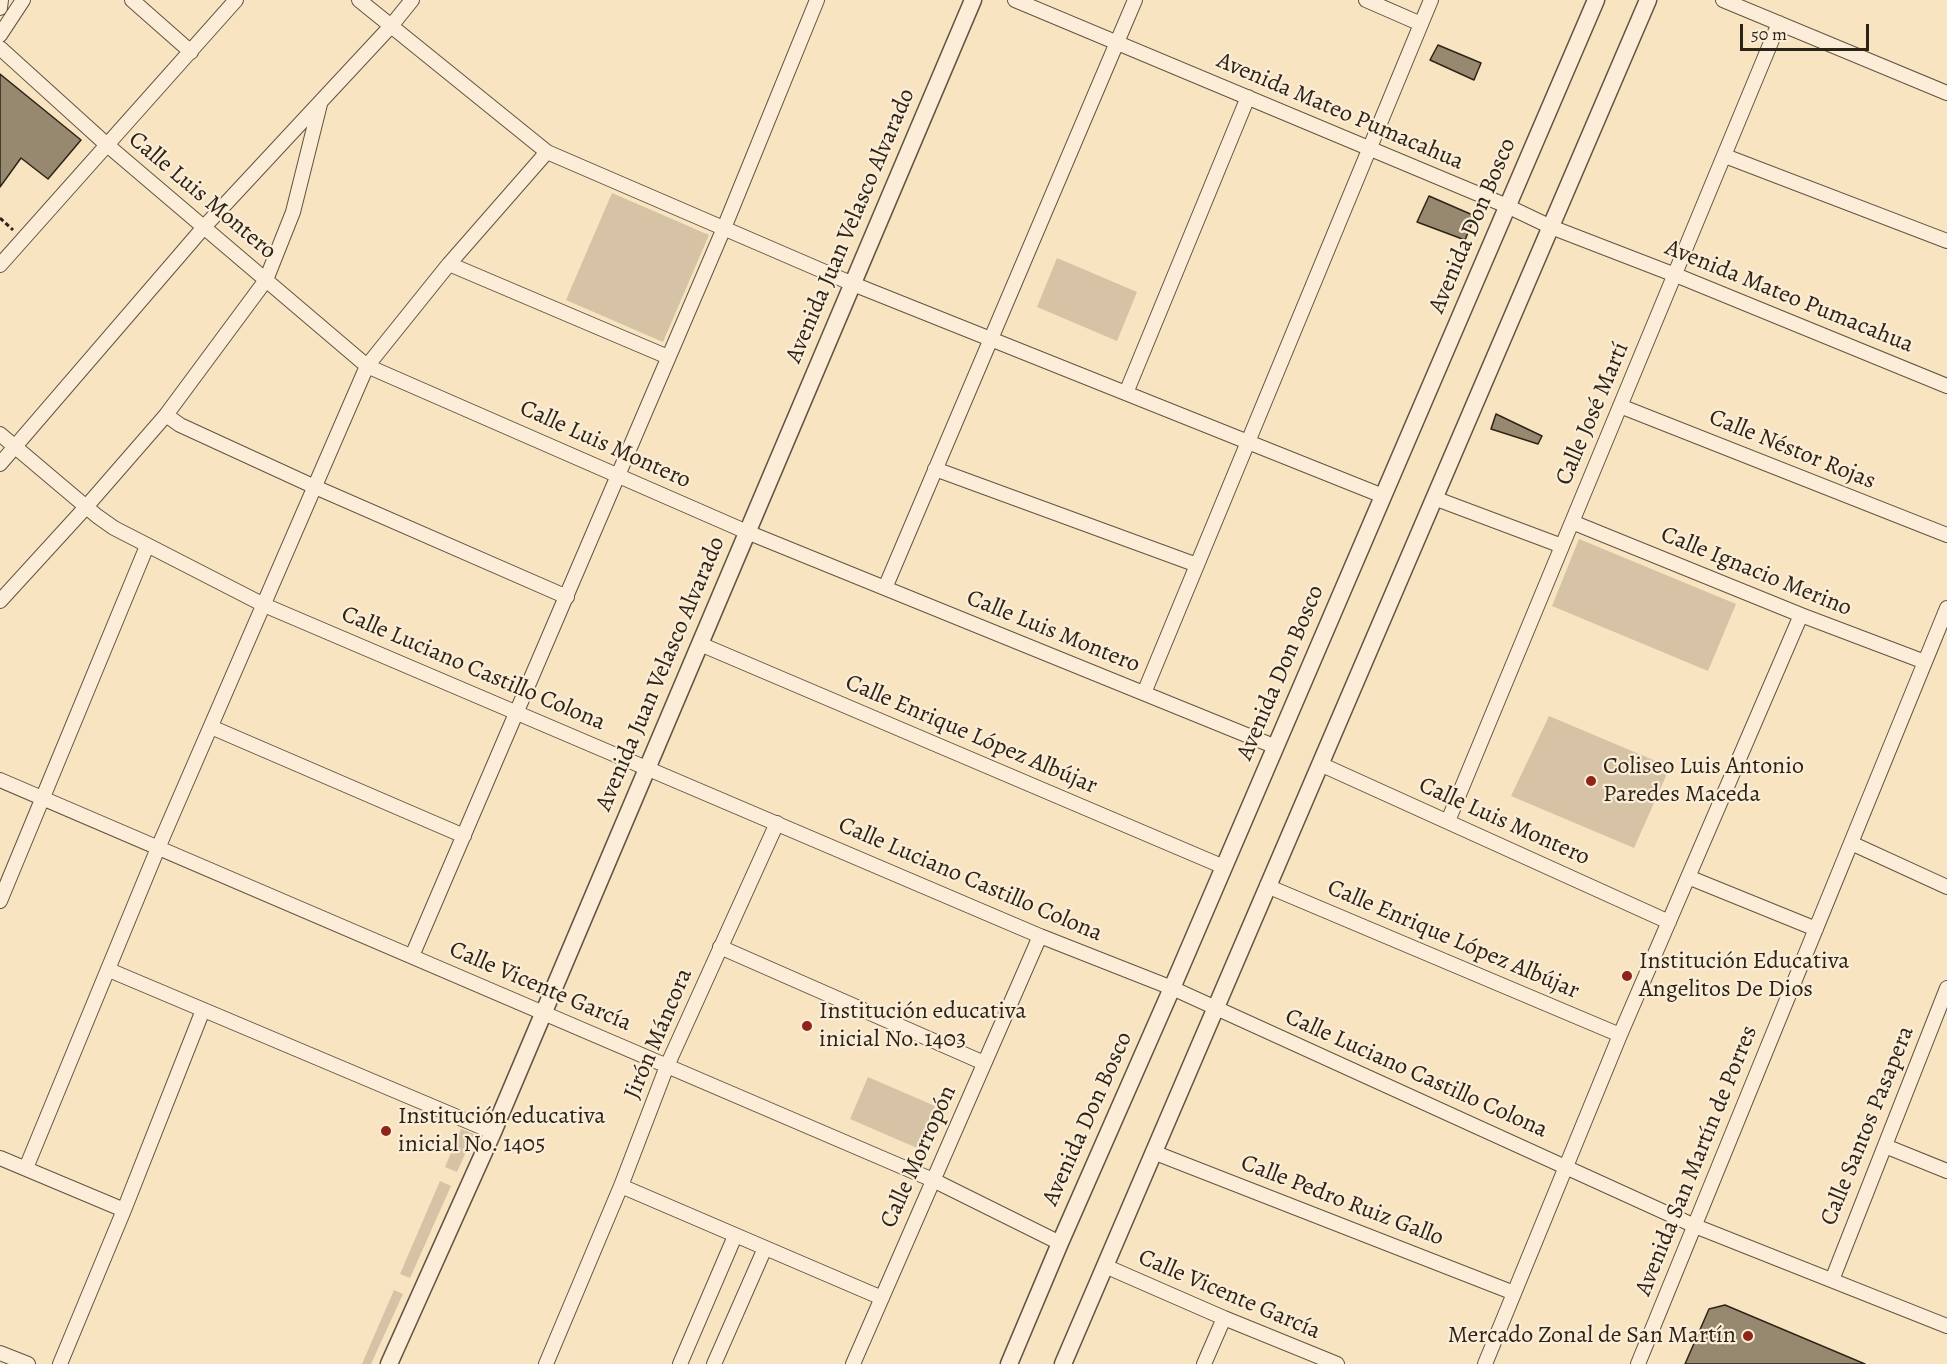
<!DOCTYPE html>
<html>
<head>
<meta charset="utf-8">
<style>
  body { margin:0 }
  #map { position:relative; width:1947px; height:1364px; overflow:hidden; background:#f9e4c2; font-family:Alegreya,serif }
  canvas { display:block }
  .scale { position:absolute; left:1740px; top:24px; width:129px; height:27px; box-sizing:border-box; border:3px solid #2d2418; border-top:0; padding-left:8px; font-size:18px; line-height:21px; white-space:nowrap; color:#2d2418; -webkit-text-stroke:4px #fbedd7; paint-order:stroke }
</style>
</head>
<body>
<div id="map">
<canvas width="1947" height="1364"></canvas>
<div class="scale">50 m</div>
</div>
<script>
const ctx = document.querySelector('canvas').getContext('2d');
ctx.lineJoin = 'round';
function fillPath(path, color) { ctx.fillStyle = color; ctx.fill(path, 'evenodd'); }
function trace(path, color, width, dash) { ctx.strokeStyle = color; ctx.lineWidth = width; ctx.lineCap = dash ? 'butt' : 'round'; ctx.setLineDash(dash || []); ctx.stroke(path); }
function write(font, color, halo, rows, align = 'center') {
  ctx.font = font + ' Alegreya,serif'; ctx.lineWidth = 4.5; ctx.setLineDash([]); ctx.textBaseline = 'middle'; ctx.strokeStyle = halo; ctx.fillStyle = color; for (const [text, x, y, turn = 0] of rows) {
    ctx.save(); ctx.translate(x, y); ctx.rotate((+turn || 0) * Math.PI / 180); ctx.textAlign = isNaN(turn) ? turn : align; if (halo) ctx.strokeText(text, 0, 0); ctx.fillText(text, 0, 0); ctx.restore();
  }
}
fillPath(new Path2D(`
  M612,193L709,235L663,342L566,300Z
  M1057,258L1137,292L1117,341L1037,307Z
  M1579,539L1736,604L1708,671L1552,606Z
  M1549,716L1670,767L1634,848L1511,796Z
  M868,1077L935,1106L917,1148L850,1119Z
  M461,1129L474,1134L457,1172L445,1167Z
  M440,1181L451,1186L410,1278L400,1274Z
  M394,1290L403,1294L371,1364H362Z`), '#d6c3a5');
const building = new Path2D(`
  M1438,45L1481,63L1474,80L1430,60Z
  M0,74L81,140L48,179L21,158L0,187Z
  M1429,196L1475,216L1465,240L1417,222Z
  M1496,414L1542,436L1538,444L1491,429Z
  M1725,1305L1865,1364H1685L1709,1309Z`);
fillPath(building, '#978870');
trace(building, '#2d2418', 1.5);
const minor = new Path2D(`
  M132,0L191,52
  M359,0L547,152L853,284L1383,496
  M1015,0L1507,206L1551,227L1683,278L1947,386
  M1366,0L1421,24
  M1723,0L1947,93
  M0,8L1,0
  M0,35L23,0
  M0,48L106,144L367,366L747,532L1276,747
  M1725,156L1947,241
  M449,264L668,357
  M0,265L236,0
  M1126,393L1248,97
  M1620,406L1947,535
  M166,415L180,425L315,487L567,597
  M0,434L97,516L114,528L264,605L1040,936L1172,988L1695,1226L1947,1326
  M0,464L204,227L391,26L412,0
  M935,469L1197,565
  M1434,498L1562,546
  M1572,522L1801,615L1925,662
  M885,588L1135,0
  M0,601L86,507L166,415L266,280L293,212L320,104
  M700,644L1224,867
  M1144,693L1431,0
  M211,727L464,836
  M1320,764L1669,922
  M0,780L933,1180L1060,1243
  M1448,821L1779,23
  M1851,843L1947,887
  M1688,877L1816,929
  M1267,886L1620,1035
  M0,901L147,546
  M720,947L984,1063
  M412,956L724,228L817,0
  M109,970L493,1132
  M1885,1146L1947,1171
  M1153,1152L1514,1293
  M0,1158L124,1210
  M26,1168L158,848L367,366L449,264L547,152
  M621,1186L882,1298
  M1105,1266L1224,1318L1337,1364
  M1832,1280L1947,988
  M0,1353L28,1364
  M60,1364L124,1210L203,1010
  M546,1364L621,1186L667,1066L777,823
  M680,1364L735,1236
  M714,1364L765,1248
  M853,1364L1040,936
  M1204,1364L1224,1318
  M1485,1364L1620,1035L1801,615
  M1638,1364L1947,608`);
const tertiary = new Path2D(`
  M389,1364L493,1132L973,0
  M1009,1364L1060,1243L1172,988L1596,0
  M1063,1364L1648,0`);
trace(minor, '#605442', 16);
trace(tertiary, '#605442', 19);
trace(new Path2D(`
  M0,218L13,230`), '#2d2418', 3, [4.5, 3]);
trace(minor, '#fbedd7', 14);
trace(tertiary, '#fbedd7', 16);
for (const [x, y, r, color] of [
  [1591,781,6,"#8f2418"],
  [1627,976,6,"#8f2418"],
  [807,1026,6,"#8f2418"],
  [386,1131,6,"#8f2418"],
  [1748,1336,6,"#8f2418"]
]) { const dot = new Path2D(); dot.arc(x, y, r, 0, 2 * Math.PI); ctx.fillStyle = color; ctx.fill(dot); trace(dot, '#fbedd7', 2); }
write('24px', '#2d2418', '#fbedd7', [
  ["Avenida Mateo Pumacahua",1340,112,23],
  ["Calle Luis Montero",202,196,40],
  ["Avenida Juan Velasco Alvarado",851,226,-67],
  ["Avenida Don Bosco",1473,226,-67],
  ["Avenida Mateo Pumacahua",1789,297,22],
  ["Calle José Martí",1593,414,-67],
  ["Calle Luis Montero",605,445,24],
  ["Calle Néstor Rojas",1792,450,22],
  ["Calle Ignacio Merino",1756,572,22],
  ["Calle Luis Montero",1053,632,22],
  ["Calle Luciano Castillo Colona",473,669,23],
  ["Avenida Don Bosco",1281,673,-67],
  ["Avenida Juan Velasco Alvarado",661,674,-67],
  ["Calle Enrique López Albújar",971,735,23],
  ["Calle Luis Montero",1504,822,24],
  ["Calle Luciano Castillo Colona",970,880,23],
  ["Calle Enrique López Albújar",1453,940,23],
  ["Calle Vicente García",540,987,23],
  ["Jirón Máncora",659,1034,-67],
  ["Calle Luciano Castillo Colona",1416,1074,24],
  ["Avenida Don Bosco",1088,1119,-66],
  ["Calle Santos Pasapera",1868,1126,-68],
  ["Calle Morropón",919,1157,-66],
  ["Avenida San Martín de Porres",1697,1161,-68],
  ["Calle Pedro Ruiz Gallo",1342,1201,21],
  ["Calle Vicente García",1229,1295,23]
]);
write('24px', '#2d2418', '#fbedd7', [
  ["Coliseo Luis Antonio",1603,767],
  ["Paredes Maceda",1603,795],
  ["Institución Educativa",1639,962],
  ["Angelitos De Dios",1639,990],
  ["Institución educativa",819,1012],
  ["inicial No. 1403",819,1040],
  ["Institución educativa",398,1117],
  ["inicial No. 1405",398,1145],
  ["Mercado Zonal de San Martín",1736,1336,"right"]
], 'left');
</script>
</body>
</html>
